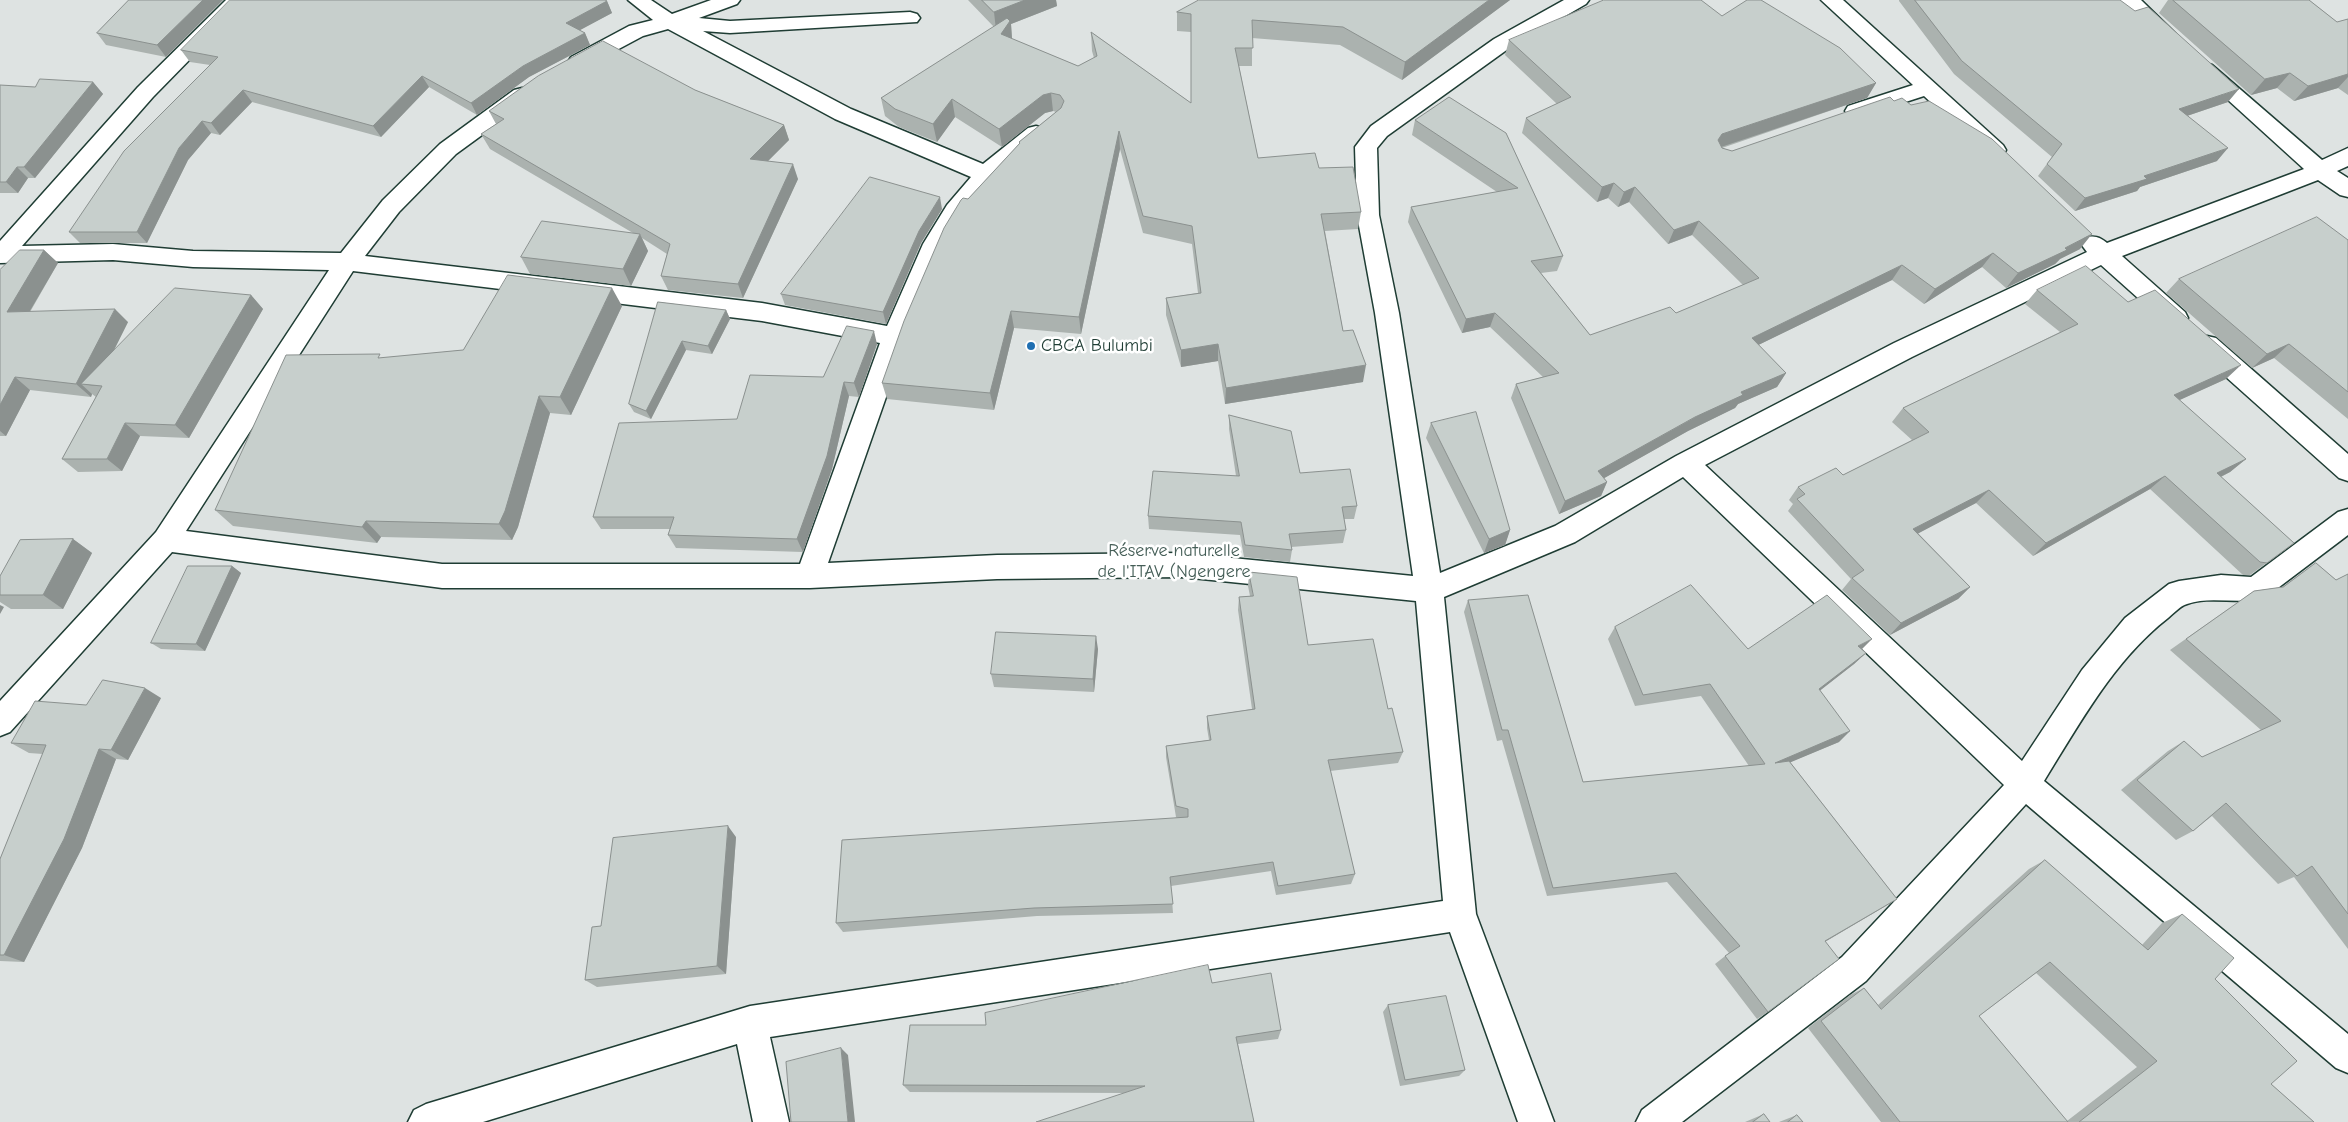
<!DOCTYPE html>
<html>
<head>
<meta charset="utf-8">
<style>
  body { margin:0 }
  canvas { display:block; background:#fff }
</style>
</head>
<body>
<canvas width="2348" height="1122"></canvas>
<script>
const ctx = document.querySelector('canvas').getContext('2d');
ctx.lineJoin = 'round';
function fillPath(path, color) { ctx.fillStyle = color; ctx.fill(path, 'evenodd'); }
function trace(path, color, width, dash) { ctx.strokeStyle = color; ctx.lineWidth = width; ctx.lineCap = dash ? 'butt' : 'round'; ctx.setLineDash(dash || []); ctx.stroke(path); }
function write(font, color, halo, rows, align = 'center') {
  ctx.font = font + ' "Comic Neue",sans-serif'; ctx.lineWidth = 5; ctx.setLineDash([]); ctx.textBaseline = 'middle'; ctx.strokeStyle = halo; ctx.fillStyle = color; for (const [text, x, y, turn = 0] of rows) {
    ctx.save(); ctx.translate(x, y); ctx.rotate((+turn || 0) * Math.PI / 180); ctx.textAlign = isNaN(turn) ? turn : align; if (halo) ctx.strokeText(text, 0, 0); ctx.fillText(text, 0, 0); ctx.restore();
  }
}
fillPath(new Path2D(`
  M0,0H2348V1122H0Z`), '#dee3e2');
const minor = new Path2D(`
  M226,0H248L153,97L22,246L113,244L193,251L341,253L383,200L440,144L514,90L522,88L530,90L533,95L530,100L456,154L399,212L365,256L762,303L887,326L923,244L947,205L971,177L835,119L668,29L643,36L585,67L578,69L571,67L568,62L571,57L629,26L653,20L628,0H651L672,14L711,0H740L737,4L699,18L730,21L910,12L917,14L920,18L917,22L730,33L703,31L851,109L983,164L1028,128L1036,126L1044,128L1047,133L1044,138L994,179L963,217L946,245L907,337L828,563L997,555L1182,553L1413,576L1375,313L1357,215L1355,147L1371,126L1494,39L1564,0H1589L1586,4L1508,49L1387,136L1377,148L1379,215L1399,313L1440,573L1555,526L1676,456L1894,343L2087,252L2081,244L2085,238C2094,235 2100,237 2107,243L2304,169L2195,70L2198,65L2205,63L2212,65L2322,160L2348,148V166L2337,171L2348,178V197L2340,195L2318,180L2122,256L2185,312L2188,318L2185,324L2176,327L2167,324L2101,265L1912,357L1705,465L2022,761L2082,670L2125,618L2169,584L2179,581L2221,575L2251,577L2338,512L2348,509V535L2266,597C2241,606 2212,595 2187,604C2180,606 2174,613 2168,618C2114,660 2080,723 2044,781L2348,1034V1073L2336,1068L2026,804L1866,981L1682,1122H1636L1642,1110L1842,957L2004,785L1683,477L1575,542L1444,597L1476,914L1554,1122H1518L1450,932L770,1037L789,1122H753L737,1044L483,1122H408L414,1110L426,1104L750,1006L1443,901L1416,601L1182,577L997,579L810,588H442L172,552L10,732L0,736V701L156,532L329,270L193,267L113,260L0,263V241L138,87ZM353,271L762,321L880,343L800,564H442L186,531Z
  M1821,0H1843L2003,145L2006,150L2003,155L1995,157L1987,155L1924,96L1856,118L1848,116L1845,111L1848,106L1913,85Z
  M2119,0H2141L2176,34L2173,39L2166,40L2159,39Z
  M2207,336L2216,338L2348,454V481L2339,478L2198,352L2195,345L2198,338Z`);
trace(minor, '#1f3d34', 3);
fillPath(minor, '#fff');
fillPath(new Path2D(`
  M129,0H223L166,57L106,45L97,33Z
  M968,0H1056L1057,6L1011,24L1012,39L1078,66L1094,58L1092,51L1091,32L1191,103V32L1177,31V12L1510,0L1402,80L1340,45L1252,38V66H1239L1258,158L1319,168L1361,212L1358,229L1325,231L1343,331L1363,382L1225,404L1218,361L1181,367L1166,315V298L1198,293L1192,244L1143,233L1120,149L1081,334L1014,328L994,410L887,399L882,383L968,199L1019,144V142L1056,112L1053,111L1045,113L1002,147L955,117L937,142L899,127L885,116L881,98L994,27Z
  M1899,0H2120L2228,102L2187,116L2217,161L2140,187L2137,191L2075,211L2038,176L2052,157L1954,74L1899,1Z
  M2168,0H2309L2337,22L2348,19V95L2338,88L2294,101L2277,88L2251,95L2159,13Z
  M607,1L612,13L579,30L585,33L590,45L529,77L477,115L429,87L381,137L252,102L220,135L211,133L188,160L147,243H80L69,232L210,65L190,62L181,50Z
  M1722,16L1876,83L1867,98L1722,148L1732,151L1894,101L2080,249L2060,259L2055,264L2006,288L1982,267L1924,304L1892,280L1758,345L1786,373L1777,387L1738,404L1735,408L1688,431L1604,478L1607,482L1601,496L1559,514L1511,398L1516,384L1543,377L1490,327L1462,333L1408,222L1411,207L1497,192L1412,135L1415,120L1506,133L1563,256L1557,271L1541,273L1590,335L1676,313L1743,285L1692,235L1668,244L1629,202L1618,207L1608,198L1597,202L1522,133L1526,118L1557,104L1505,55L1509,40Z
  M93,82L103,94L35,178H28L18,193H0V85L35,87Z
  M695,90L784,125L789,140L768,161L798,179L743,298L668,290L661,276L667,254L642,238L648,251L631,286L530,274L521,257L633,233L490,149L481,134L496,124L489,111Z
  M942,209L921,243L886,324L785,305L781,294Z
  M2348,240V419L2274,358L2252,368L2166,293L2179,279Z
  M44,250L58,263L30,312L128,322L114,350L251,295L263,309L189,438L140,436L122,471L78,472L62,459L96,397L92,394L91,397L30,390L6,436H0V270Z
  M2037,290L2128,302L2226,379L2179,400L2246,459L2230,472L2221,477L2294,543L2250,575H2243L2150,489L2033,556L1976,503L1918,533L1970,587L1958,599L1890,635L1842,590L1851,579L1788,511L1793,504L1789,500L1798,487L1843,475L1912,440L1892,422L1903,408L2060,332L2025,304Z
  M658,302L726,310L730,319L712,354L686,350L651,419L634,412L629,404Z
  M622,306L571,415L550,413L518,527L512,540L381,537L377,543L233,526L215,510L383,358L463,350Z
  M877,344L859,397L849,396L832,469L803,552L676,548L668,535L670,529H601L593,517L737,419L823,377Z
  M1229,415L1300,473L1357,506L1354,519H1344L1346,530L1343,543L1291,547L1292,550L1290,562L1244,557L1240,535L1149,529L1148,516L1236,476L1229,429Z
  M1431,423L1510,530L1505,545L1484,553L1426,438Z
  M73,539L92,553L63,609H11L0,602V576Z
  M2316,563L2336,580L2348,574V949L2294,877L2278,884L2212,816L2193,831L2176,840L2121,790L2168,751L2184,741L2202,757L2261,730L2170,650L2254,591L2282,587Z
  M232,566L241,573L205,651L161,649L151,643Z
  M1249,572L1308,645L1388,709L1403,752L1398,763L1330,771L1355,874L1351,884L1276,895L1271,871L1171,886L1173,913L1037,916L843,932L836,923L1178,817H1176L1166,757V746L1209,740L1207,728V716L1252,709L1238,610L1239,597L1250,596L1248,586Z
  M1468,600L1583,782L1749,766L1701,696L1635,706L1608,639L1615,627L1748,649H1862L1866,653L1854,664L1820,690L1839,742L1790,762L1897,899L1825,941L1768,1012L1757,1019L1715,964L1729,953L1667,882L1547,896L1502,740L1497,741L1464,612Z
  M1098,649L1094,692L994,687L991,674Z
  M161,698L128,760L116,759L82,848L24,962L0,961V859L43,754L29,753L11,743Z
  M736,837L726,974L597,987L585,980L601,926Z
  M2045,860L2142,945L2162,923L2182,914L2215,979L2271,1084L2314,1122H1881L1808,1028L1850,995L1864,988L1878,1005L2029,869ZM2036,973L2137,1067L2067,1121L1979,1016Z
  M1212,983L1281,1030L1278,1039L1238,1044L1254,1122L1124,1093L910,1092L903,1085L986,1025Z
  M1388,1005L1465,1070L1459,1076L1400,1086L1383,1012Z
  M1764,1114L1770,1122H1745Z
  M1797,1115L1803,1122H1779Z`), '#abb2af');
fillPath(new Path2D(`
  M203,0H223L166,57L157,45Z
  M1025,0H1056L1057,6L1011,24L1012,39L1003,52L996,30L994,12Z
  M1489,0H1510L1402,80L1405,62Z
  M607,1L612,13L571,35L566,23Z
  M585,33L590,45L529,77L477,115L471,103L523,66Z
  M2290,73L2277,88L2251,95L2265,79Z
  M2348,74V77L2338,88L2294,101L2308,86Z
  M422,76L429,87L381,137L373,126Z
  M93,82L103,94L35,178L24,167Z
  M1876,83L1867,98L1715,149L1718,140L1722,134Z
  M2239,89L2228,102L2169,122L2179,109Z
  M243,90L252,102L220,135L211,123Z
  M1051,93L1053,111L1045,113L1002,147L999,129L1043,95Z
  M952,99L955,117L937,142L933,124Z
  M202,121L211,133L188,160L147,243L137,232L179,148Z
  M784,125L789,140L755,174L750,159Z
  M1119,131L1120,149L1081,334L1079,317Z
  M2228,148L2217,161L2140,187L2137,191L2075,211L2085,198L2144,176Z
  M793,164L798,179L743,298L738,284Z
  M17,167L28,178L18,193L6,182Z
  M1614,183L1608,198L1597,202L1602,187Z
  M1635,187L1629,202L1618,207L1624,192Z
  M940,197L942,209L921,243L886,324L883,312L919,231Z
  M1699,221L1692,235L1668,244L1674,230Z
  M640,234L648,251L631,286L623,269Z
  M2092,234L2080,249L2060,259L2055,264L2006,288L2018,273L2065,248Z
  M44,250L58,263L21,326L7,312Z
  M1993,253L1982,267L1924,304L1935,289Z
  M1902,265L1892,280L1744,352L1752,338Z
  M612,288L622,306L571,415L560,397Z
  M251,295L263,309L189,438L175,425Z
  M115,309L128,322L96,386L81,384L92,394L91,397L76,384Z
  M726,310L730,319L712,354L708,346Z
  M1011,311L1014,328L994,410L990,393Z
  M1495,313L1490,327L1462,333L1466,319Z
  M874,331L877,344L859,397L854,383Z
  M682,341L686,350L651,419L646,411Z
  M1218,344V361L1181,367V350Z
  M2289,344L2274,358L2252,368L2267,354Z
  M1366,365L1363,382L1225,404L1226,388Z
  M2241,365L2226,379L2160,409L2174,395Z
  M1786,373L1777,387L1738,404L1735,408L1688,431L1592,485L1598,471L1741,392Z
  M15,377L30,390L6,436L0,431V405Z
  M844,382L849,396L832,469L803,552L797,539Z
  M539,396L550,413L518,527L512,540L499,524Z
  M125,423L140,436L122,471L107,459Z
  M2246,459L2230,472L2202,486L2217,473Z
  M2165,476L2150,489L2033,556L2046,543Z
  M1607,482L1601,496L1559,514L1565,501Z
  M1989,490L1976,503L1902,542L1913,529Z
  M366,521L381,537L377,543L362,527Z
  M1510,530L1505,545L1484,553L1489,539Z
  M73,539L92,553L63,609L43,595Z
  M232,566L241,573L205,651L196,644Z
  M1970,587L1958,599L1890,635L1901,623Z
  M0,605L4,607L0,614Z
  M1096,636L1098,649L1094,692L1093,679Z
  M1872,639L1861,650L1858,646Z
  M1866,653L1854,664L1808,700L1819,689Z
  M145,688L161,698L128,760L111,750Z
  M1850,731L1839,742L1765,773L1775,763Z
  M99,749L116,759L82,848L24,962L4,955Z
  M728,826L736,837L726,974L717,966Z
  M1897,899L1884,907L1813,949L1825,941Z
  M841,1048L848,1055L855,1122H848Z`), '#8b918f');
const building = new Path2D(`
  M129,0H203L157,45L97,33Z
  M230,0H605L607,1L566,23L585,33L523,66L471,103L422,76L373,126L243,90L211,123L202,121L179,148L137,232H69L124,151L218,57L181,50Z
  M982,0H1025L994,12Z
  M1199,0H1489L1405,62L1343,27L1252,20L1253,48H1235L1258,158L1315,153L1319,168L1353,167L1361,212L1321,214L1343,331L1353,330L1366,365L1226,388L1218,344L1181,350L1166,298L1201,293L1192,226L1143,216L1119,131L1079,317L1011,311L990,393L882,383L904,321L944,228L961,200L963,198L968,199L1020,143L1019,142L1061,108L1064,101L1060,95L1051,93L1043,95L999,129L952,99L933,124L895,109L881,98L1007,18L1010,21L1001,34L1078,66L1097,56L1091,32L1191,103V14L1177,12Z
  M1604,0H1701L1722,16L1747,0H1761L1840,48L1876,83L1722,134L1718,140L1722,148L1732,151L1890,97L1894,101L1902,98L1911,105L1929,101L1992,139L2092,234L2065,248L2067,250L2018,273L1993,253L1935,289L1902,265L1752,338L1786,373L1741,392L1743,395L1695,417L1598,471L1607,482L1565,501L1516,384L1559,373L1495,313L1466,319L1411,207L1518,188L1415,120L1449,97L1506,133L1563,256L1531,261L1590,335L1670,307L1676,313L1759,278L1699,221L1674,230L1635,187L1624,192L1614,183L1602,187L1526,118L1571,97L1509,40Z
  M1915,0H2120L2135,11L2148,7L2239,89L2179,109L2228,148L2144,176L2147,179L2085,198L2047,164L2062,144L1962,61Z
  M2173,0H2309L2337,22L2348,19V74L2308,86L2290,73L2265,79Z
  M603,41L695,90L784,125L750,159L793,164L738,284L661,276L670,244L481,134L504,119L489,111L538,76Z
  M40,79L93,82L24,167H17L6,182H0V85L35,87Z
  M870,177L940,197L919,231L883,312L781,294Z
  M2317,217L2348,240V392L2289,344L2267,354L2179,279Z
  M542,221L640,234L623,269L521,257Z
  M20,250H44L7,312L115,309L76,384L15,377L0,405V270Z
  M2086,266L2128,302L2155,290L2241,365L2174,395L2246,459L2217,473L2294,543L2267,563L2260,562L2165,476L2046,543L1989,490L1913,529L1970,587L1901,623L1852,578L1864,570L1797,499L1805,494L1798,487L1836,468L1843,475L1929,432L1903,408L2078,324L2037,290Z
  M508,275L612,288L560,397L539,396L505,511L499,524L366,521L362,527L215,510L286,355L380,354L378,358L463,350Z
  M175,288L251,295L175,425L125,423L107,459H62L102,386L81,384Z
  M658,302L726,310L708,346L682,341L646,411L629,404Z
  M847,326L874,331L854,383L844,382L827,456L797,539L668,535L674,517H593L619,423L737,419L750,375L823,377Z
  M1476,412L1510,530L1489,539L1431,423Z
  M1229,415L1291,431L1300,473L1350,469L1357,506L1342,507L1346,530L1289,534L1292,550L1245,545L1241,522L1148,516L1153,471L1239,476Z
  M73,539L43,595H0V576L20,540Z
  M2316,563L2336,580L2348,574V914L2312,866L2297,876L2226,803L2193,831L2137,780L2184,741L2202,757L2281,721L2186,639L2254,591L2283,587Z
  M188,566H232L196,644L151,643Z
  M1249,572L1297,577L1308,645L1373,639L1388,709L1392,708L1403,752L1328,760L1355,874L1278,886L1273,862L1170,877L1173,904L1034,908L836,923L842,840L1188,817V809L1176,806L1166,746L1211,740L1207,716L1255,709L1239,597L1253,596Z
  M1691,585L1748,649L1827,595L1872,639L1858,646L1866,653L1819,689L1850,731L1775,763L1789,761L1897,899L1825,941L1839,959L1768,1012L1725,956L1740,946L1676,873L1553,888L1508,730H1502L1468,600L1528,595L1583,782L1765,764L1710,684L1643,695L1615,627Z
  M996,632L1096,636L1093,679L991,674Z
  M103,680L145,688L111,750L99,749L64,839L4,955H0V859L46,745L11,743L35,701L86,705Z
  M728,826L717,966L585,980L592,927L601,926L613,838Z
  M2045,860L2148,950L2182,914L2234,958L2215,979L2297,1061L2271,1084L2314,1122H2079L2157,1061L2050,962L1979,1016L2068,1122H1900L1821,1021L1864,988L1881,1009Z
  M1208,965L1212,983L1271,973L1281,1030L1236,1037L1254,1122H1036L1145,1086L903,1085L910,1025H986L985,1013Z
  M1446,996L1465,1070L1405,1080L1388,1005Z
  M841,1048L848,1122H791L786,1062Z
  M1764,1114L1770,1122H1753Z
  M1797,1115L1803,1122H1788Z`);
fillPath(building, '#c7cfcc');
trace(building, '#8b918f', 1);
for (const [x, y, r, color] of [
  [1031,346,5,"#1f6fb2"]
]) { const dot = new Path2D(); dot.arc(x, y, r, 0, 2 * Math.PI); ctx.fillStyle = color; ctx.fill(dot); trace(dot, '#fff', 2); }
write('18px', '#1f3d34', '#fff', [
  ["CBCA Bulumbi",1041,346]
], 'left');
write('18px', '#455e57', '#fff', [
  ["Réserve naturelle",1174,551],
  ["de l'ITAV (Ngengere",1174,572]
]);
</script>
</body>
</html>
